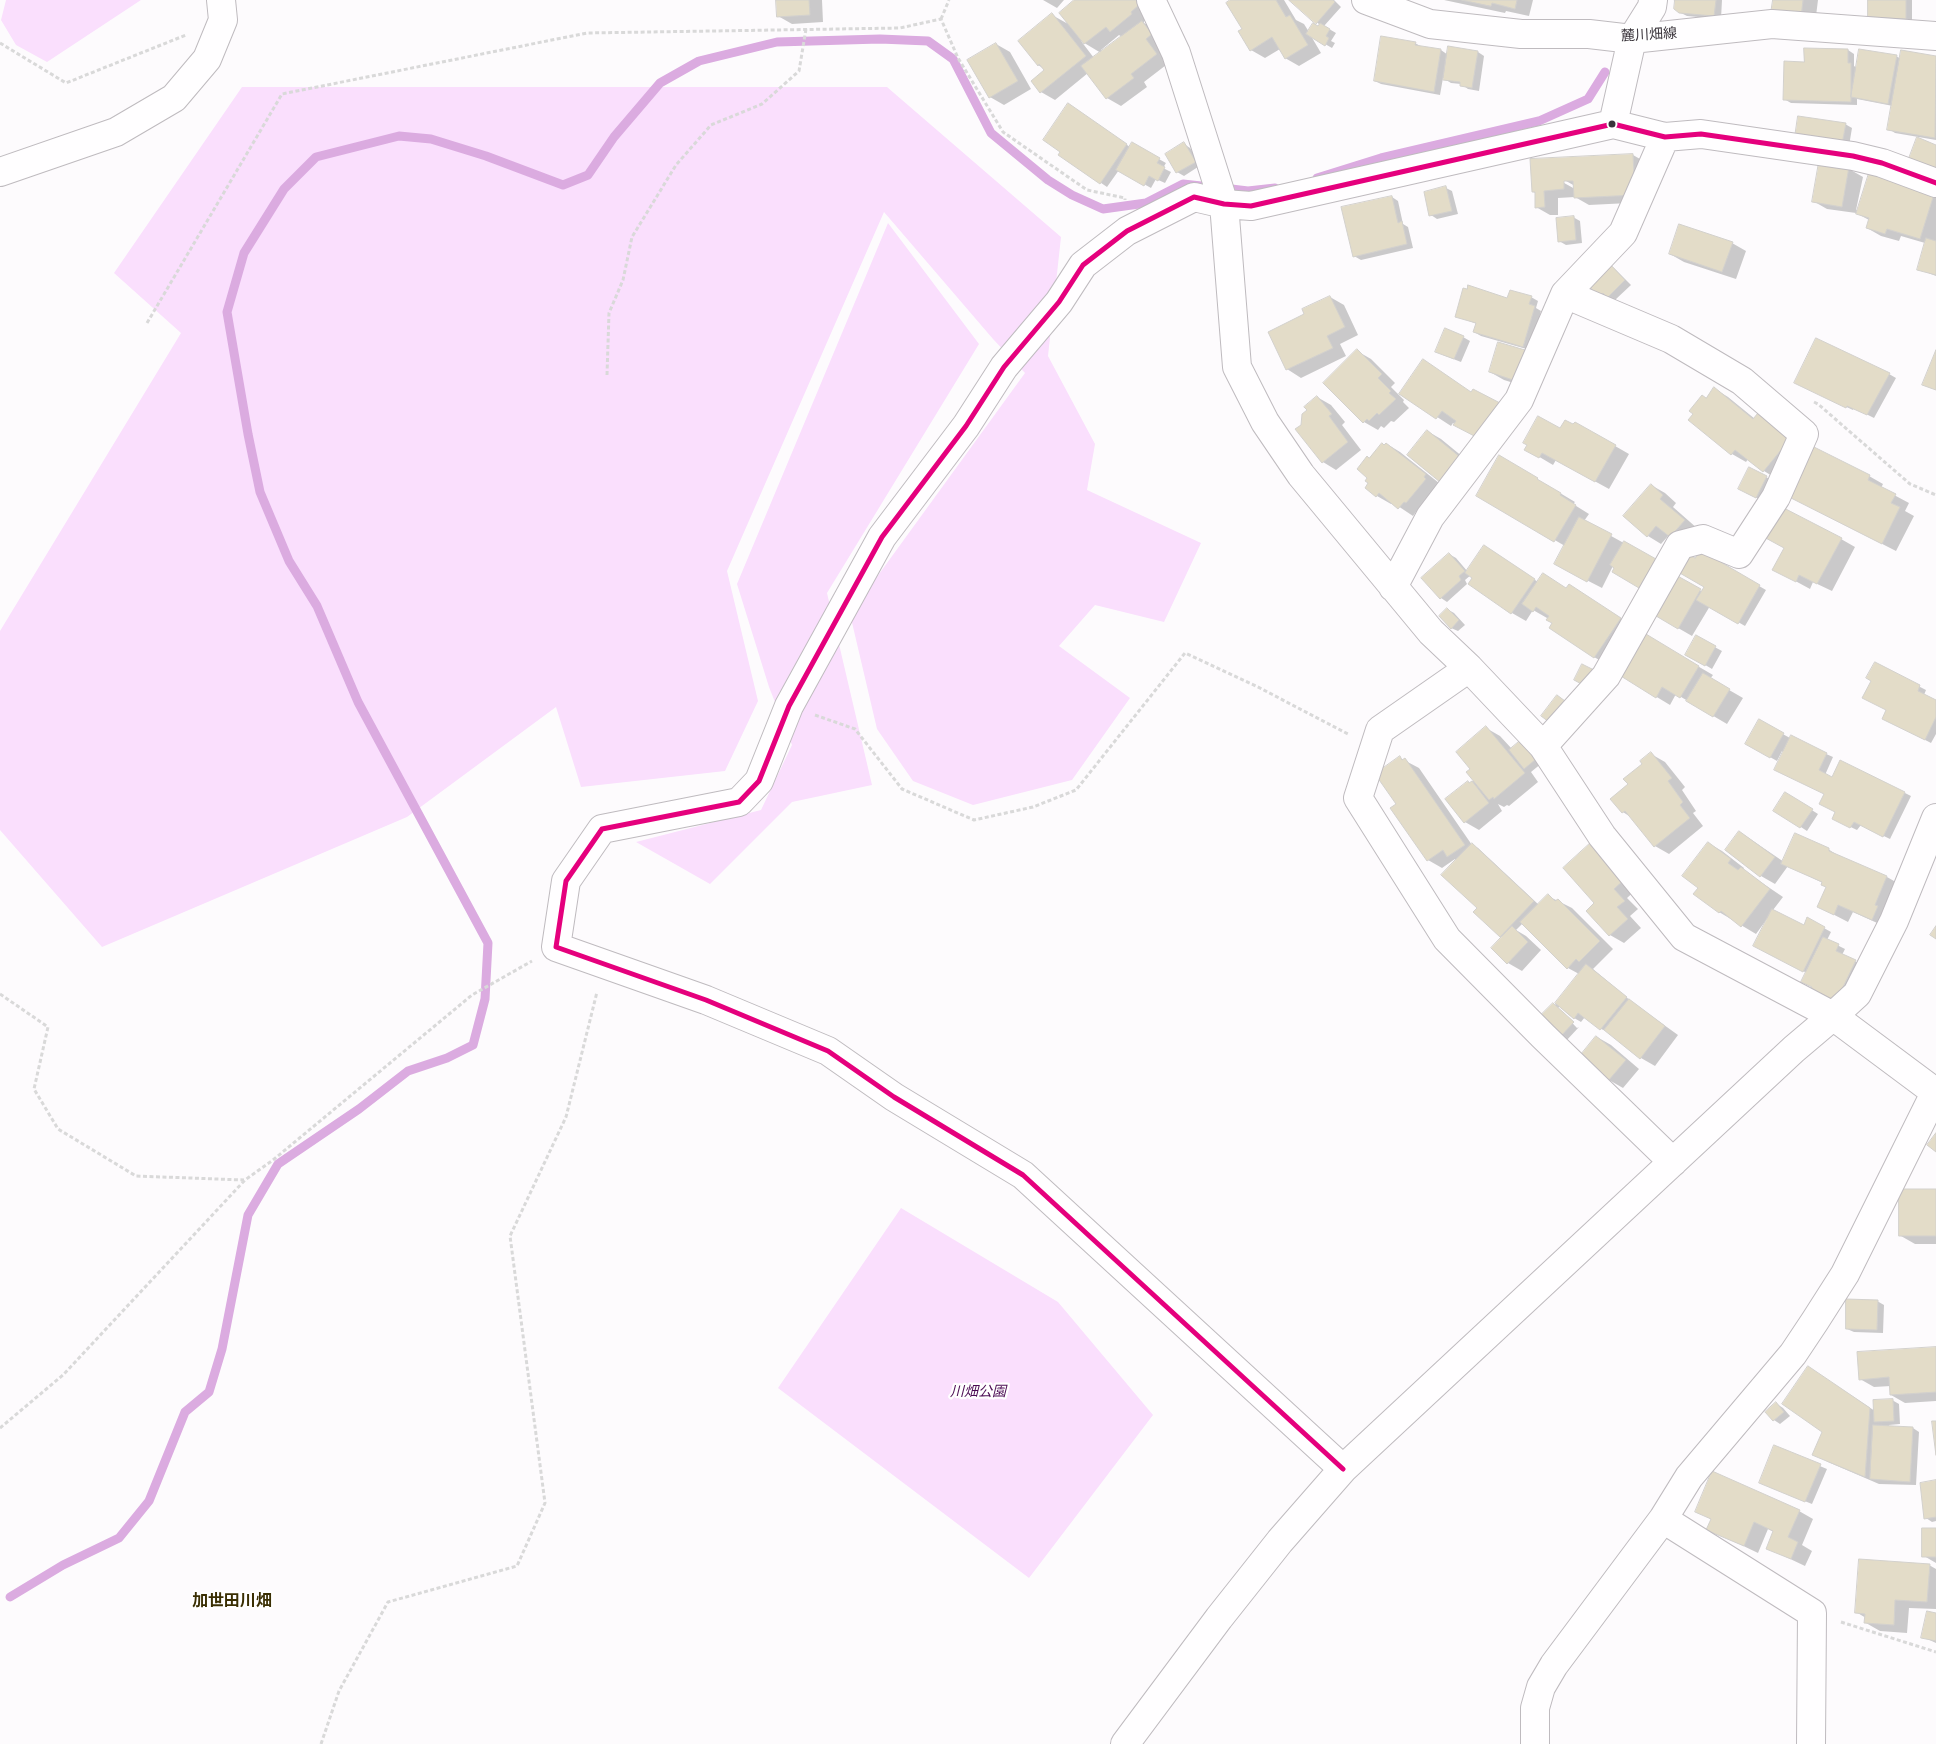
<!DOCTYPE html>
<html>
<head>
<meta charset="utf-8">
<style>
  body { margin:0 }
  canvas { display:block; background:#fdfbfd }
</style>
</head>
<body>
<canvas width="1936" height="1744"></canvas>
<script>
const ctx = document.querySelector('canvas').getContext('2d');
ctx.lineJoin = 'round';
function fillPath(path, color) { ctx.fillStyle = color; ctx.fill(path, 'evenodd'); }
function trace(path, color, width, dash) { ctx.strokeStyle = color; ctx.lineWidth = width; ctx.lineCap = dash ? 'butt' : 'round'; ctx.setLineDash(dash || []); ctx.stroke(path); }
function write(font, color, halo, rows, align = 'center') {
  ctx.font = font + ' "IBM Plex Serif","Noto Sans JP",serif'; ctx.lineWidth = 4.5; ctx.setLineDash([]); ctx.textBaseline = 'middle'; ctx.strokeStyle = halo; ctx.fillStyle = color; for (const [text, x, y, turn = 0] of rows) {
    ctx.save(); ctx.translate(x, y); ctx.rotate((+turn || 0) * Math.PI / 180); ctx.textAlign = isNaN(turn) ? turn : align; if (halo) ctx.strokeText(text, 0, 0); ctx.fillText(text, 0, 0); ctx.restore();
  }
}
fillPath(new Path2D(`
  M6,0H141L47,62L16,45L1,20Z
  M242,87H887L1061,237L1048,356L1095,444L1087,490L1201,543L1164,622L1095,605L1059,646L1130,698L1072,780L973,805L913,781L877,729L850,614L1025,373L993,339L884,212L727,571L758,701L725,771L581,787L556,707L407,817L102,947L0,830V631L181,333L114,273Z
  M888,223L979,344L827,593L872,785L792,802L710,884L636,842L761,810L792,745L769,687L737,584Z
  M901,1208L1058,1302L1153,1415L1029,1578L778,1388Z`), '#fadffd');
fillPath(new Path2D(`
  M777,0H822L823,22L792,24L778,16Z
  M1043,0H1064L1057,8Z
  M1076,0H1142L1153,13L1144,20V23L1156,30L1170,62L1144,82L1147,87L1121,106L1107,98L1088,73L1055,100L1041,92L1046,70L1038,65L1052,15L1070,25ZM1119,35L1122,37L1102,52L1101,50ZM1081,41L1101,53L1094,58Z
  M1232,0H1284L1296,20L1304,24L1309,32L1320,25L1291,0H1334L1341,7L1324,26L1336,33L1331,41L1335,43L1332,48L1311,36L1321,53L1299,66L1285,58L1280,49L1265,58L1251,50Z
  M1444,0H1533L1529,16L1506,11L1505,13Z
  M1673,0H1722L1721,19L1687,16L1679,12L1677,1Z
  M1774,0H1818L1815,24Z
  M1870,0H1912V22L1876,20L1869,16Z
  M1415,43L1422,47L1441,50L1448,55L1478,52L1484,56L1479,91L1468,89L1461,84L1451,83L1443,78L1440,95L1381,84L1375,81Z
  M996,44L1010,52L1031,89L1004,105L990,97Z
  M1848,50L1854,54V66L1857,68L1896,56L1901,59L1902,52L1936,58V140L1895,133L1889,129L1893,106L1857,99V105L1791,103L1784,99L1805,63Z
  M1075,109L1130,147L1132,144L1166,163L1163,168L1171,172L1165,183L1156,179L1151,188L1119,170L1107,187L1060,155Z
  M1799,117L1845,124L1852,128L1849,146Z
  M1184,144L1190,148L1201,165L1184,176L1177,172L1167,155Z
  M1633,155L1647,163L1649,202L1589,205L1575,197L1558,198V215H1550L1536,207V193L1533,192L1532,160ZM1559,177L1575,186V189L1557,179Z
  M1849,169L1863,177L1856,210L1936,192V276L1918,269L1925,243L1901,236L1899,241L1881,236L1867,228L1869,220L1856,213L1827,209L1813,201Z
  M1446,188L1452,191L1458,214L1437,219L1431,215Z
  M1392,197L1398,201L1403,224L1408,227L1413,248L1361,260L1354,256Z
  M1573,217L1580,221L1582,243L1566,245L1559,241Z
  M1732,243L1746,251L1736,279L1684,262L1670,254Z
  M1608,264L1614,268L1631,285L1615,300L1609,297L1606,300L1600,296Z
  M1330,297L1344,305L1358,335L1340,344L1346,356L1301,378L1287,369L1269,333L1306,315Z
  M1531,297L1538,301L1536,308L1541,311L1530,350L1481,336L1474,332L1477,324L1456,316L1508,299Z
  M1463,337L1470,341L1461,362L1443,355Z
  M1499,343L1525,351L1539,359L1530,388L1504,380L1490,372Z
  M1357,351L1371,359L1395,383L1391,387L1404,400L1403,402L1409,408L1394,422L1391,421L1384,428L1381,426L1378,430L1364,422Z
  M1423,361L1469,432L1453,423L1451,426L1400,393Z
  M1889,374L1896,378L1874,418L1854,408L1853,410L1802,386Z
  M1715,389L1728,397L1755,419L1803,447L1777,479L1764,471L1748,459L1746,462L1732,454Z
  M1317,397L1331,405L1345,422L1342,425L1361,450L1336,470L1323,462L1302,426Z
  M1575,423L1629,454L1609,489L1556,460L1553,465L1526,449L1560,430L1574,426Z
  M1427,431L1441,439L1480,471L1447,486Z
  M1387,444L1400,452L1439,483L1420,510L1418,509L1413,516L1392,502L1391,504L1377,496L1370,483V460Z
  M1500,457L1575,502L1573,504L1589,514L1584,521L1669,568L1654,595L1614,571L1616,568L1613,566L1602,588L1569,571L1565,546L1477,495Z
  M1869,476L1883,484L1881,488L1909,503L1905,511L1914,516L1896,551L1788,496Z
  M1766,477L1773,481L1763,501L1746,493Z
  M1651,485L1665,493L1676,503L1673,507L1698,529L1669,535L1661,544L1648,536Z
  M1841,539L1855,547L1832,591L1813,582L1810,589L1788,577L1785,548Z
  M1700,552L1766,590L1745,626L1710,606L1692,636L1652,613L1675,575L1702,592L1705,587L1696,559Z
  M1449,554L1456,558L1468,572L1498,555L1538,582L1567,589L1569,585L1634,627L1608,665L1594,657L1554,622L1533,610L1526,621L1512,613L1471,575L1465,580L1467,584L1447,602L1441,598Z
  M1447,609L1454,613L1465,625L1458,631L1451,628Z
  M1641,633L1713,675L1710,679L1743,698L1727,724L1676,694L1670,705L1617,673Z
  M1696,637L1722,651L1712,669L1687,654Z
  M1875,664L1926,690L1924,695L1936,701V734L1931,743L1890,722L1888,710L1872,680Z
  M1759,721L1790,738L1833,757L1825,775L1833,778L1905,793L1911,796L1890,839L1861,825L1857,830L1840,822L1825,794L1784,752L1782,751L1777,761L1747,744Z
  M1486,728L1500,736L1512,749L1548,758L1531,772L1538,782L1509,806L1507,805L1504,807L1498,804L1502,811L1479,830L1465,822L1470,784L1474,780L1472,769Z
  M1651,754L1665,762L1685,787L1682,790L1696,811L1693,813L1703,826L1669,854L1655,846L1632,818L1623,812L1630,785Z
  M1400,758L1419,768L1472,845L1478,848L1539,905L1548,896L1572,908L1613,949L1593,969L1632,1002L1678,1035L1655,1066L1641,1058L1608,1032L1601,1029L1585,1017L1581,1022L1569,1015L1560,1006L1558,1008L1577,1028L1579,1027L1566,1041L1560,1037L1555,1005L1579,974L1568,968L1523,923L1516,930L1526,936L1541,950L1522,971L1508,963L1503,938L1479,908L1457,861L1455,859L1442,868L1428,860L1397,804Z
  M1785,793L1818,814L1807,831L1775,810Z
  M1740,832L1784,862L1828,849L1842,858L1887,877L1901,885L1886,927L1853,912L1848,922L1819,907L1827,887L1823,883L1788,866L1775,884L1761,876Z
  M1598,838L1638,888L1627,898L1638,909L1630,916L1641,928L1624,943L1610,935L1596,903Z
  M1708,843L1722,851L1744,868L1743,870L1783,897L1773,910L1805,926L1808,919L1831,932L1827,940L1845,949L1842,955L1862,965L1842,1007L1813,987L1807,973L1761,950L1768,920L1767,919L1756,934L1719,912L1699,888Z
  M1597,1037L1611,1045L1639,1069L1623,1088L1609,1080L1581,1057Z
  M1936,1190V1244H1915L1901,1236Z
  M1877,1301L1884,1305L1883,1333L1854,1332L1847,1329Z
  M1936,1348V1401L1905,1403L1891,1395V1386L1874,1387L1860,1379Z
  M1809,1368L1875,1411L1892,1400L1899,1404L1900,1424L1889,1425V1427L1913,1428L1919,1432L1916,1485L1879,1484L1828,1462L1814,1454L1823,1432Z
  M1777,1404L1783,1408L1790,1416L1780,1424L1774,1420Z
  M1774,1447L1827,1469L1812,1504L1767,1486Z
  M1936,1482V1521L1932,1522L1926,1518Z
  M1697,1511H1799L1813,1519L1802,1545L1812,1551L1805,1566L1767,1548L1774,1532L1768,1529L1758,1553L1708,1529L1712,1520Z
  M1936,1530V1563L1924,1556Z
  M1929,1565L1936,1569V1609L1909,1608L1907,1633L1880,1631L1866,1623V1618L1856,1612Z
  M1936,1615V1643L1923,1637Z`), '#0003');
trace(new Path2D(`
  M1317,178L1381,158L1539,121L1588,99L1605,72
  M1223,188L1248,191L1275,188
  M10,1597L63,1565L119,1538L149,1501L185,1412L209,1392L222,1349L248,1215L278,1164L359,1109L408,1071L447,1058L473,1045L485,999L488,943L358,702L317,606L289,561L260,492L248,434L227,312L244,253L284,189L316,157L399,136L431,139L486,156L563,185L588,175L614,137L660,83L699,61L777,42L880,39L928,41L953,59L991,133L1048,180L1072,195L1103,209L1146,203L1183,184L1201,186`), '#dbabe0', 9);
const building = new Path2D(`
  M776,0H809L810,15L777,17Z
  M1074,0H1136L1140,4L1131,12L1132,14L1110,32L1106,27L1084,44L1059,13Z
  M1230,0H1276L1286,17L1290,15L1308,45L1285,59L1272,37L1250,51L1238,31L1242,29L1226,3Z
  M1289,0H1333L1335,2L1316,24Z
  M1462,0H1517L1515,9L1492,3L1491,6Z
  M1675,0H1716L1714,16L1679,13L1674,9Z
  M1773,0H1803L1801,17L1771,13Z
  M1868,0H1906V19L1868,17Z
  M1052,13L1086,56L1040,93L1031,81L1044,70L1039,64L1038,66L1018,41Z
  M1142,21L1152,34L1146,39L1157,54L1131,74L1134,78L1106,99L1081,66Z
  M1313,23L1318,26L1320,23L1330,29L1326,36L1329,38L1325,46L1306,34Z
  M1381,36L1416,42L1415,45L1441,49L1434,92L1374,81Z
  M996,43L1018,81L989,98L967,60Z
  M1448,46L1478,51L1472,88L1460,86V82L1443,80Z
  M1804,48L1848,49V63H1851V102L1783,100L1784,61L1804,62Z
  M1859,49L1897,55L1888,104L1851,97Z
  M1901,50L1936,56L1935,138L1887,130Z
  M1068,103L1127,144L1100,184L1058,155L1060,152L1043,140Z
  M1798,116L1846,123L1842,144L1795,137Z
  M1917,137L1936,145V173L1908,161Z
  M1132,142L1160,158L1157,163L1165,167L1158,181L1149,176L1144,186L1116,170Z
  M1184,142L1196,162L1176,173L1165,154Z
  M1633,154L1635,195L1574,198L1573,181H1564V189L1544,191L1545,207L1535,208V192H1532L1530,159Z
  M1819,162L1849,167L1842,207L1812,202Z
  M1870,170L1935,191L1920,239L1887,229L1885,234L1866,228L1869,218L1856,214Z
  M1446,186L1452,211L1429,216L1424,192Z
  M1392,196L1398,223L1402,221L1407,244L1353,257L1341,207Z
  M1574,216L1576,240L1558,242L1556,218Z
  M1679,224L1733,242L1722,272L1669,254Z
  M1926,238L1936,241V275L1917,270Z
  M1608,262L1625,280L1607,298L1603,293L1599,297L1590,287Z
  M1468,285L1507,298L1510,290L1532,296L1529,304L1535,306L1523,347L1473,332L1476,323L1455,317L1463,288L1467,289Z
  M1330,296L1345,327L1327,336L1333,348L1286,370L1268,332L1304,314L1302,309Z
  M1445,328L1464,336L1454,359L1435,352Z
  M1816,338L1890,373L1867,415L1847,406L1846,408L1794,383Z
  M1498,342L1525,350L1516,381L1489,372Z
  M1357,349L1382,374L1378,378L1391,391L1389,393L1396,399L1379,415L1377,413L1369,421L1367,419L1363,423L1323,383Z
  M1936,350V390L1922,385Z
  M1423,359L1471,392L1473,389L1502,404L1482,440L1453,425L1456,421L1442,411L1436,419L1399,394Z
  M1714,387L1753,419L1758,413L1790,439L1763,472L1735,450L1731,455L1688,420L1693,414L1689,411L1702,395L1706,398Z
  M1317,396L1332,414L1329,416L1348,442L1322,463L1295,429L1301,425L1302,414L1307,410L1304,407Z
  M1538,416L1560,428L1565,420L1573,424L1575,422L1616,445L1595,482L1542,453L1539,458L1524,450L1527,445L1523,443Z
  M1427,430L1466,462L1446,487L1407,455Z
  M1382,443L1384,445L1386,443L1426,474L1424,477L1426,479L1406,503L1404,502L1398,509L1379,493L1376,497L1365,488L1368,483L1365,481L1367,478L1357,469L1367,456L1369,458Z
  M1812,446L1870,475L1868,480L1896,494L1891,503L1900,507L1882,544L1787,496Z
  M1499,455L1538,478L1537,479L1561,493L1560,495L1576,505L1554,542L1476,496Z
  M1749,467L1767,476L1756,498L1738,489Z
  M1651,484L1663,495L1660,499L1685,520L1670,537L1656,526L1647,537L1623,516Z
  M1778,505L1842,538L1817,584L1799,575L1796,582L1772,570L1784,548L1762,536Z
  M1579,517L1612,534L1587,582L1554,564Z
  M1624,541L1656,559L1639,588L1612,572L1614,568L1610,565Z
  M1484,545L1535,579L1511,614L1468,584L1472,578L1465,573Z
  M1700,550L1760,585L1738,624L1696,600L1704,587L1678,572L1688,554L1695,558Z
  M1449,553L1465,571L1459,576L1461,580L1440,599L1421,578Z
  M1543,573L1566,588L1569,584L1621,618L1594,658L1549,628L1552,623L1546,620L1549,616L1536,607L1533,612L1522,604Z
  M1674,574L1701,589L1678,629L1651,613Z
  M1447,608L1459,620L1451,629L1439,616Z
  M1641,631L1699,666L1680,698L1662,687L1656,698L1616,673Z
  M1696,635L1716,646L1705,666L1685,655Z
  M1875,662L1920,685L1918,691L1936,700V717L1925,740L1882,719L1886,710L1862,698L1871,681L1866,678Z
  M1582,664L1596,671L1587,687L1574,680Z
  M1703,673L1730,689L1713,717L1686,701Z
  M1557,695L1569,704L1553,725L1541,716Z
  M1759,719L1784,733L1770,758L1745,744Z
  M1486,726L1525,773L1494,799L1493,797L1489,800L1466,772L1470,769L1456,752Z
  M1527,735L1542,754L1524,769L1509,750Z
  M1791,735L1827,753L1819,770L1832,777L1840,760L1905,792L1883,837L1854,822L1850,828L1832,819L1835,812L1819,804L1824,794L1774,770Z
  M1651,752L1672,778L1668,781L1683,802L1680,805L1690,818L1654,847L1625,811L1622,813L1610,799L1628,784L1623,779L1642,764L1640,761Z
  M1400,756L1402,760L1405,758L1465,845L1447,857L1443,850L1427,861L1390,808L1396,804L1375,774Z
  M1468,781L1469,783L1472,781L1489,803L1464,823L1445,799Z
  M1785,792L1813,809L1800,828L1773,811Z
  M1739,831L1775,857L1760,877L1725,850Z
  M1795,833L1829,848V851L1887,876L1875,905L1878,906L1872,920L1838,905L1834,915L1817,907L1826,887L1821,885L1822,882L1781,864Z
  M1597,837L1625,879L1614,889L1625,901L1617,907L1628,919L1609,936L1586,911L1594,903L1563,868Z
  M1708,842L1731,859L1728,863L1738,870L1741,867L1770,889L1741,927L1721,911L1719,913L1693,894L1698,888L1682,876Z
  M1472,843L1534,901L1500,937L1473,912L1477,908L1441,875Z
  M1548,894L1555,901L1558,899L1600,941L1579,962L1576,959L1567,969L1520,922Z
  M1772,909L1804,925L1807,917L1825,927L1803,972L1753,946Z
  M1512,926L1528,942L1507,964L1491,948Z
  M1936,926V939L1930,935Z
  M1823,937L1839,944L1836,951L1856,960L1835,1004L1809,992L1812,987L1801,982Z
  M1586,964L1627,997L1600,1030L1578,1013L1574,1019L1555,1003Z
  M1629,999L1665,1026L1640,1059L1604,1030Z
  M1553,1003L1574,1022L1559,1038L1538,1018Z
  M1596,1036L1626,1060L1608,1081L1579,1057Z
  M1936,1133V1152L1927,1145Z
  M1899,1189H1936V1236H1899Z
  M1846,1299L1878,1300L1877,1330L1846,1329Z
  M1936,1347V1392L1890,1395L1889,1377L1859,1380L1857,1352Z
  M1808,1366L1870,1408L1865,1477L1812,1455L1822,1432L1782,1404Z
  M1893,1399L1894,1421L1874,1422L1873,1400Z
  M1776,1402L1784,1412L1773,1421L1765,1412Z
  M1932,1421H1936V1455Z
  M1873,1425L1913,1427L1910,1482L1870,1479Z
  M1774,1445L1821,1464L1805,1502L1759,1483Z
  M1712,1471L1800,1510L1788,1537L1798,1542L1791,1559L1766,1549L1773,1531L1754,1522L1744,1546L1706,1530L1711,1519L1695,1512Z
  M1936,1480V1517L1924,1519L1920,1483Z
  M1922,1528H1936V1557H1922Z
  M1859,1559L1930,1564L1927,1602L1895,1600L1894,1625L1864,1623L1865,1614L1855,1613Z
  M1927,1611L1936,1613V1641L1921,1638Z`);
fillPath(building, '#e3dcc8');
trace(building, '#d3d1cd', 1);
const minor = new Path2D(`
  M1151,0L1176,53L1224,204L1237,367L1265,422L1301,475L1431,632L1469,668L1543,746L1602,836L1684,937L1833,1016L1935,1092
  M1366,0L1430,24L1521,34H1589L1632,39L1772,24L1936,36
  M1613,124L1632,39L1652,7L1653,0
  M0,172L116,132L174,98L207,59L223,20L221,0
  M1393,587L1430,517L1519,400L1565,294L1623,233L1665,137
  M1469,668L1380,730L1358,798L1447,939L1543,1036L1673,1162
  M1543,746L1606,676L1680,545L1703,539L1739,554L1776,497L1804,434L1742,381L1671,339L1565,294
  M1343,1469L1023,1175L894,1097L828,1051L706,1000L556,947L566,881L602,829L739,802L759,781L789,706L882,537L966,426L1004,367L1059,302L1083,265L1127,231L1194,197L1224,204L1251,206L1613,124L1665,137L1701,134L1853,156L1882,163L1936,183
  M1663,1519L1812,1613L1811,1744
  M1125,1744L1219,1618L1280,1541L1343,1469L1794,1049L1833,1016L1857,994L1894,921L1936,818
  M1535,1744V1708L1541,1687L1554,1665L1663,1519L1689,1477L1793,1354L1815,1321L1845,1274L1936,1091`);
trace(minor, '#bfbbbf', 30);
trace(new Path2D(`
  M941,19L949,0
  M0,43L66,83L186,35
  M147,323L282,94L587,33L900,28L941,19L958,58L1003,132L1087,190L1125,198V200
  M607,375L609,313L623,280L632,237L676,165L711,125L762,104L799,71L806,29
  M1814,402L1818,404L1910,484L1936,495
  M815,715L855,729L902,789L974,820L1033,807L1076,790L1185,653L1256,686L1348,734
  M0,994L48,1027L34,1089L58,1129L136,1176L244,1180
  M0,1428L63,1375L245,1180L273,1160L472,995L532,961
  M1841,1622L1936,1652
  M321,1744L339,1691L388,1602L517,1566L545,1503L510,1236L566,1117L597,992`), '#d9d9d9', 3, [4, 2.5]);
trace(minor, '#fffeff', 28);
trace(new Path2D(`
  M1343,1469L1023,1175L894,1097L828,1051L706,1000L556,947L566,881L602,829L739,802L759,781L789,706L882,537L966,426L1004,367L1059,302L1083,265L1127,231L1194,197L1224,204L1251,206L1613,124L1665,137L1701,134L1853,156L1882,163L1936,183`), '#e5007d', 5);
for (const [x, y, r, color] of [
  [1612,124,4.5,"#3a343b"]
]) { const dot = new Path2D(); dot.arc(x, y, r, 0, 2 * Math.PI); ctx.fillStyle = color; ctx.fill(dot); trace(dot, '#fff', 2); }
write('14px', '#3a343b', '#fff', [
  ["麓川畑線",1649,35,-3]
]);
write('italic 14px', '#4a0a52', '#fff', [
  ["川畑公園",978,1392]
]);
write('bold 16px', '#3a2f03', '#fff', [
  ["加世田川畑",232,1601]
]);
</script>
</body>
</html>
